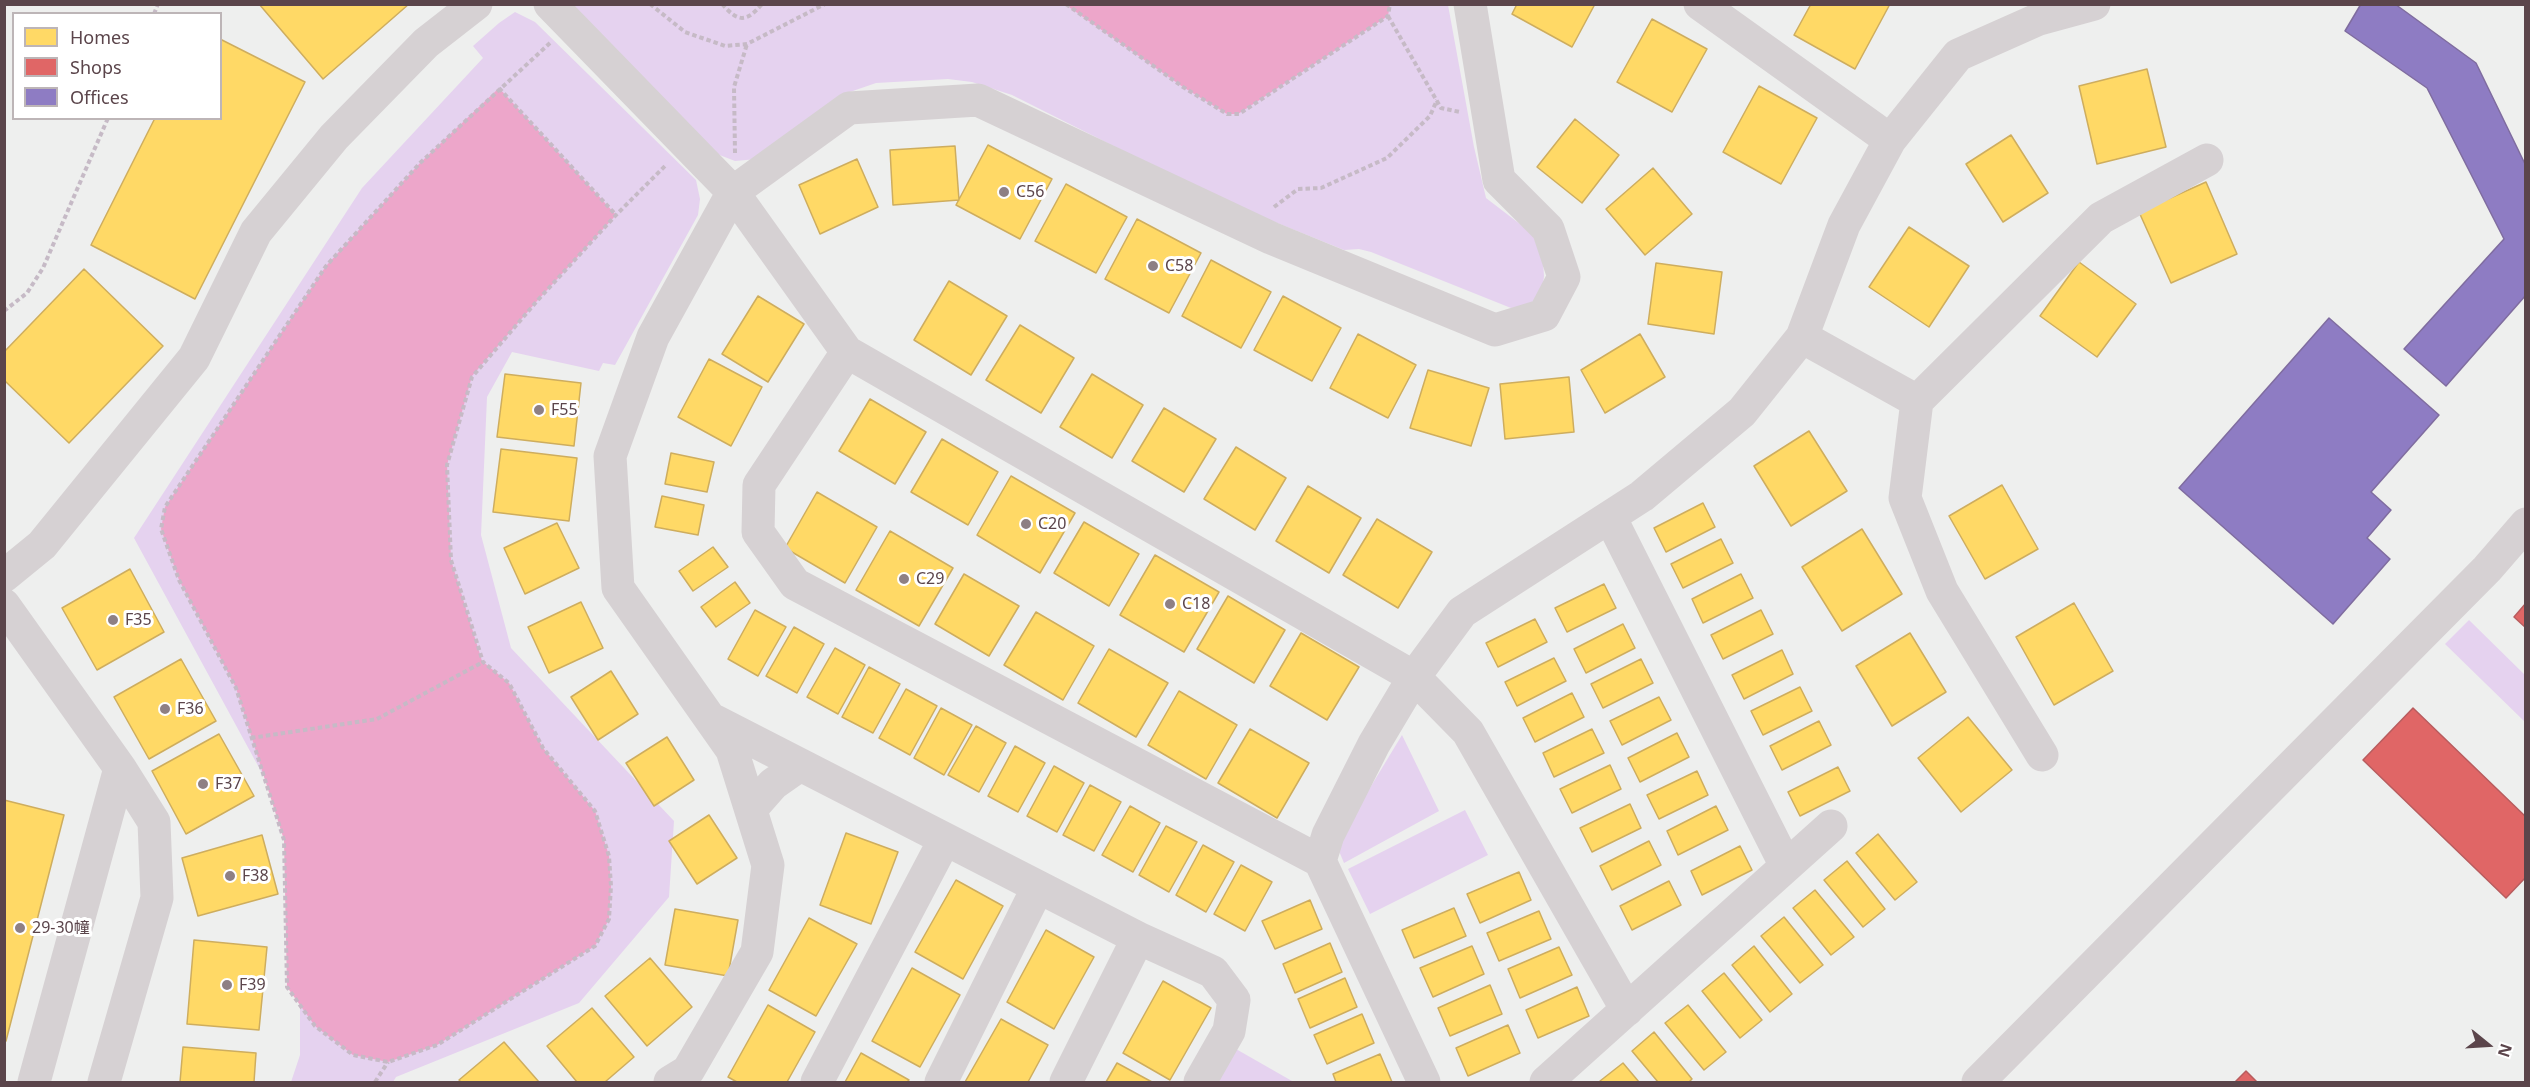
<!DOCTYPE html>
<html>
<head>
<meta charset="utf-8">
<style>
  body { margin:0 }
  #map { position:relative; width:2530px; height:1087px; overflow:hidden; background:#eeefee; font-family:"Noto Sans",sans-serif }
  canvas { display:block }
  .frame { position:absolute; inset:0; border:6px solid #5b454b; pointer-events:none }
  .legend { position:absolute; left:12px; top:12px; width:210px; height:108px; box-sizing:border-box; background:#fff; border:2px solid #bdb5b7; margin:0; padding:8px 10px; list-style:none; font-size:18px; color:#5b454b }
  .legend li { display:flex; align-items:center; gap:12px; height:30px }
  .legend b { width:30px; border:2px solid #bdb5b7 }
  .north { position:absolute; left:2458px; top:1015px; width:60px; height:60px; -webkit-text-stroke:4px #fff; paint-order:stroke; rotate:108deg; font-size:16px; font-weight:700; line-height:24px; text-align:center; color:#5b454b }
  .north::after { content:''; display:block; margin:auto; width:21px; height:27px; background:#5b454b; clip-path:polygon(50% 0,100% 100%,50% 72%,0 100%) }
</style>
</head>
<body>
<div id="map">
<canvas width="2530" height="1087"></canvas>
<div class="frame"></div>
<ul class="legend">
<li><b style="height:16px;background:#ffd966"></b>Homes</li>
<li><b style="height:16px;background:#e06666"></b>Shops</li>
<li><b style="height:16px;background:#8e7cc3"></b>Offices</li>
</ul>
<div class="north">N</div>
</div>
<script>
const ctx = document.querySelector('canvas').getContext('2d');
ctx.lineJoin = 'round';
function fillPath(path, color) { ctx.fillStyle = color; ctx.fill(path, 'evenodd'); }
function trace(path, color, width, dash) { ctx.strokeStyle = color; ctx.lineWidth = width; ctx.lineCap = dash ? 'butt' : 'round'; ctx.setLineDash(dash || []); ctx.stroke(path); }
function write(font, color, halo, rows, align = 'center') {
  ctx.font = font + ' "Noto Sans","Noto Sans SC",sans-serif'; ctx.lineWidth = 6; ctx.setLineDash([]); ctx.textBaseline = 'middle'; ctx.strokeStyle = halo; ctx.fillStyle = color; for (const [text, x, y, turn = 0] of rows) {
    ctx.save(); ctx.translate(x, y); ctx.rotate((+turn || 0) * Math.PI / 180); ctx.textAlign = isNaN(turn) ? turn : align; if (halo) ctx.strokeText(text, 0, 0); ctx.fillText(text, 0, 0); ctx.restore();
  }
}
fillPath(new Path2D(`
  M564,5H1448L1474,147L1486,198L1529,231L1542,248L1544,276L1542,294L1528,306L1511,308L1371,252L1359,249L1344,250L1225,202L1012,95L972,82L948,79L876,83L847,93L757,159L735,161L717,154Z
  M515,12L535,22L696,180L700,199L698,215L615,365L603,363L599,371L512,352L487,397L481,535L511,648L674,821L669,897L579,1003L396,1077L393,1082H291L300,1055V843L134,538L362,188L483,58L473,46L499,23Z
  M2469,620L2525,675V722L2445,644Z
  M1402,735L1439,811L1344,863L1336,844Z
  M1465,810L1488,855L1370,914L1348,869Z
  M1236,1049L1292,1081L1290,1082H1217Z`), '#e5d2ef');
fillPath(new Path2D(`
  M1390,4L1388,16L1238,114H1227L1183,87L1066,5Z
  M499,88L616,215L537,301L472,376L447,465L451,560L482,661L509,683L543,748L595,811L609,856L611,886L609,919L595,946L437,1045L388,1062L353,1055L315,1026L287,987L284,840L236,688L179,580L161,529L165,507L326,266L420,163Z`), '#eda6ca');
const homes = new Path2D(`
  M259,4H409L323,79Z
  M1517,4H1595L1572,47L1512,14Z
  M1811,4H1890L1855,69L1794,35Z
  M1652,19L1707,49L1672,112L1617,82Z
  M220,39L305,82L195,299L91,245L155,118H220Z
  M2147,69L2166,147L2097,164L2079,86Z
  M1759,86L1817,118L1781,184L1723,152Z
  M1575,119L1619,155L1582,203L1537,167Z
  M2011,135L2048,193L2003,222L1966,164Z
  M988,145L1052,179L1020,239L956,205Z
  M955,146L959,200L893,205L890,150Z
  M857,159L878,207L820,234L799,185Z
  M1653,168L1692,214L1645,255L1606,209Z
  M2206,182L2237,254L2171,283L2139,212Z
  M1066,184L1127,217L1096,273L1035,241Z
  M1137,219L1201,253L1169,313L1105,279Z
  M1909,227L1969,266L1929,327L1869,287Z
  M1211,260L1271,292L1241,348L1182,316Z
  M2079,262L2136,304L2097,357L2040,316Z
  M1656,263L1722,272L1714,334L1648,324Z
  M84,269L163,346L69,443L4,380V352Z
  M949,281L1007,316L971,375L914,340Z
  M758,296L804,324L768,382L722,354Z
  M1283,296L1341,328L1312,381L1254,350Z
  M1020,325L1074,358L1041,413L986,380Z
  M1358,334L1416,365L1388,418L1330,388Z
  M1640,334L1665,377L1605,413L1581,370Z
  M709,359L762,387L731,446L678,417Z
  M1428,370L1489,388L1471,446L1410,428Z
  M505,374L581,383L574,446L497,437Z
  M1092,374L1143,405L1112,458L1060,427Z
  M1569,377L1574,432L1505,439L1500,384Z
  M870,399L926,432L895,484L839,451Z
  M1164,408L1216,439L1184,492L1132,461Z
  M1809,431L1847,491L1791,526L1754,466Z
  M942,439L998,472L968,525L911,492Z
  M1236,447L1286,478L1255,530L1204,499Z
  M501,449L577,458L569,521L493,512Z
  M671,453L714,462L707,492L665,484Z
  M1011,476L1075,513L1040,573L977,535Z
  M2002,485L2038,549L1985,579L1949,516Z
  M1308,486L1361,518L1329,573L1276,541Z
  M817,492L877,527L845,583L785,548Z
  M662,496L704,505L698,535L655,527Z
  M1703,503L1715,527L1666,552L1654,528Z
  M1377,519L1432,552L1398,608L1343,575Z
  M1084,522L1139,554L1109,606L1054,573Z
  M557,523L579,568L525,594L504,548Z
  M1862,529L1902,594L1842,631L1802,567Z
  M890,531L953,568L919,626L856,590Z
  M1721,539L1733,563L1683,588L1671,564Z
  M713,547L728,567L693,591L679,571Z
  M1155,555L1219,592L1184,652L1120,615Z
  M130,569L164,632L97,670L62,608Z
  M964,574L1019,606L989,656L935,624Z
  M1741,574L1753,598L1703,623L1692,599Z
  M735,582L750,603L716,627L701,607Z
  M1604,584L1616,608L1567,632L1555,608Z
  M1228,596L1285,630L1254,683L1197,649Z
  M581,602L603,648L549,673L528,627Z
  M2074,603L2113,671L2054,705L2016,637Z
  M755,610L786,627L758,676L728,659Z
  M1761,610L1773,634L1723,659L1711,635Z
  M1036,612L1094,646L1063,700L1004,665Z
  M1535,619L1547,642L1498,667L1486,643Z
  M1623,624L1635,648L1586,673L1574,649Z
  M794,627L824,644L797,693L766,676Z
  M1301,633L1359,667L1327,720L1270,686Z
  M1910,633L1946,692L1892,726L1856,666Z
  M835,648L865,665L838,714L807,697Z
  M1109,649L1168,683L1136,737L1078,703Z
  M1782,650L1793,674L1744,699L1732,675Z
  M1554,658L1566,681L1517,706L1505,682Z
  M181,659L216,721L149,759L114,697Z
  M1641,659L1653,683L1603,708L1591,684Z
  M869,667L900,684L873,733L842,717Z
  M611,671L638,714L598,740L571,697Z
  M1800,687L1812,711L1763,735L1751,711Z
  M906,689L937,706L910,755L879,738Z
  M1179,691L1237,725L1206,779L1148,745Z
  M1572,693L1584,717L1535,742L1523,718Z
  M1659,697L1671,720L1622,745L1610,721Z
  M941,708L972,725L944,775L914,758Z
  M1968,717L2012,770L1961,812L1918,758Z
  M1819,721L1831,745L1782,770L1770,746Z
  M976,726L1006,743L979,792L948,775Z
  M1250,729L1309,763L1277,818L1218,783Z
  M1592,729L1604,753L1554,777L1543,753Z
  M1677,733L1689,757L1640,782L1628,758Z
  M219,734L254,796L186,834L152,771Z
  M667,737L694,780L654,806L626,763Z
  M1015,746L1045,763L1018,812L988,796Z
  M1610,765L1621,789L1572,813L1560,789Z
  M1054,766L1084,783L1057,832L1027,816Z
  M1838,767L1850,791L1800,816L1788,792Z
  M1697,771L1708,795L1659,819L1647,795Z
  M1090,785L1121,802L1094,851L1063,835Z
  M4,800L64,815L6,1041L4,1040Z
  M1630,804L1641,828L1592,852L1580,828Z
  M1130,806L1160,823L1133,872L1102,855Z
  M1716,806L1728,830L1678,855L1667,831Z
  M709,815L737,858L697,884L669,841Z
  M1166,826L1197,842L1169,892L1139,875Z
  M846,833L898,852L871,924L820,905Z
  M1878,834L1917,882L1895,900L1856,853Z
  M262,835L278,894L198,916L182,858Z
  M1649,841L1661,865L1612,890L1600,866Z
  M1203,845L1234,862L1206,912L1176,895Z
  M1740,846L1752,870L1702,895L1691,871Z
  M1847,861L1885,909L1863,927L1824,880Z
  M1241,865L1272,882L1245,931L1214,914Z
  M1519,872L1531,900L1480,923L1467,894Z
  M956,880L1003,906L963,979L915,952Z
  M1669,881L1681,905L1632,930L1620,906Z
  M1815,890L1854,937L1831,955L1793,908Z
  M1310,900L1322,929L1275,949L1262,921Z
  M1454,908L1466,936L1414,958L1402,930Z
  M675,909L738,920L728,976L665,965Z
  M1539,911L1551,939L1499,961L1487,933Z
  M1784,917L1823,965L1800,983L1761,936Z
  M809,918L857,944L816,1016L769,990Z
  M1046,930L1094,957L1054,1029L1007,1002Z
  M194,940L267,947L259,1030L187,1024Z
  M1330,943L1342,972L1295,993L1283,964Z
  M1472,946L1484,974L1433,997L1420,968Z
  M1754,946L1792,994L1770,1012L1732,965Z
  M1559,947L1572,975L1520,998L1508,969Z
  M650,958L692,1007L647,1046L605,996Z
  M912,968L960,995L920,1067L872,1041Z
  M1724,973L1762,1020L1740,1038L1702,991Z
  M1345,978L1357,1007L1310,1028L1298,999Z
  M1163,981L1211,1008L1170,1080L1123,1053Z
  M1490,985L1502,1014L1450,1036L1438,1008Z
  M1577,987L1589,1016L1538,1038L1526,1010Z
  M768,1005L815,1032L787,1082H737L728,1077Z
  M1688,1005L1726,1052L1704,1070L1665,1023Z
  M592,1008L634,1057L605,1082H577L547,1046Z
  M1362,1014L1374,1043L1327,1064L1314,1035Z
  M1001,1019L1048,1045L1028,1082H965Z
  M1508,1025L1520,1053L1468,1076L1456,1048Z
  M1654,1032L1692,1079L1689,1082H1658L1632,1051Z
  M504,1042L539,1082H461L459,1080Z
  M183,1047L256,1053L254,1082H180Z
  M861,1053L909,1080L907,1082H845Z
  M1380,1054L1392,1082H1336L1333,1074Z
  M1117,1063L1152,1082H1106Z
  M1623,1063L1639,1082H1602L1600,1081Z`);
fillPath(homes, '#ffd966');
trace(homes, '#cead5e', 1.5);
const shops = new Path2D(`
  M2526,603V628L2514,617Z
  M2413,708L2526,817V877L2506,898L2363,760Z
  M2246,1071L2257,1082H2235Z`);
fillPath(shops, '#e06666');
trace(shops, '#b85c5e', 1.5);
const offices = new Path2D(`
  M2361,4H2395L2476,63L2526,166V295L2446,386L2404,349L2504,239L2427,88L2345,31Z
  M2329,318L2439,415L2371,492L2391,510L2367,538L2390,559L2333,624L2179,488Z`);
fillPath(offices, '#8e7cc3');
trace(offices, '#7f6c9f', 1.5);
trace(new Path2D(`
  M650,4L685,32L725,46L747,44L825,4
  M722,4C738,22 746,23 762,4
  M1066,4L1183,87L1227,114H1239L1388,16L1390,4
  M154,14L158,4
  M1388,16L1441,108L1460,112
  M550,43L420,163L326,266L165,507L161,529L179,580L236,688L284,840L287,987L315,1026L353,1055L388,1062L437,1045L595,946L609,919L611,886L609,856L595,811L543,748L509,683L483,662L451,560L447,465L472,377L537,301L616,215L667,164
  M499,88L616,215
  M735,153L734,87L747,44
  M1274,207L1298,189L1321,188L1387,158L1430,116L1437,100
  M4,311L27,293L43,268L108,118
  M251,738L377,719L483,662
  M375,1082L388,1062`), '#c6bac6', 4, [4.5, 3]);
trace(new Path2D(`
  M550,4L732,191L847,352L1414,677L1468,732L1627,1010
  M1700,4L1890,140
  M1802,337L1917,401
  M847,352L759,485L758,532L795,584L1320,861
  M1610,517L1786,866
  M4,576L42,545L194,358L256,232L334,137L426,43L476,4
  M4,605L120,768L154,822L157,898L104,1082
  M715,721L1138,938L1066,1082
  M2042,755L1942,591L1905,498L1917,401L2101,218L2207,160
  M751,809L773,784L800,765
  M1138,938L1213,972L1234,1000L1229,1031L1200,1082
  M34,1082L120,768
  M670,1082L688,1071L757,952L768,865L732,750L618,588L610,456L653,337L733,192L849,108L978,100L1271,238L1495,330L1544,315L1564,277L1548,229L1499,180L1470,4
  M817,1082L945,839
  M941,1082L1038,887
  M1424,1082L1320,861L1328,835L1374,744L1414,677L1462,612L1642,496L1742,412L1802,337L1844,225L1890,140L1958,55L2039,19L2094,4
  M1546,1082L1831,826
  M1978,1082L2487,569L2526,524`), '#d6d1d3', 33);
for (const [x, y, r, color] of [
  [1004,192,6,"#8e8084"],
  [1153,266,6,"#8e8084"],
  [539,410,6,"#8e8084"],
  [1026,524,6,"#8e8084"],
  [904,579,6,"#8e8084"],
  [1170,604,6,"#8e8084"],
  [113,620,6,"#8e8084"],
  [165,709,6,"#8e8084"],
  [203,784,6,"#8e8084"],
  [230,876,6,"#8e8084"],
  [20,928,6,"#8e8084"],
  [227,985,6,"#8e8084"]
]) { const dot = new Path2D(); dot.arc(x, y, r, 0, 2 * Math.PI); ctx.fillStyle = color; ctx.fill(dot); trace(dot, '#fff', 2); }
write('16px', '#5b454b', '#fff', [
  ["C56",1016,192],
  ["C58",1165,266],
  ["F55",551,410],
  ["C20",1038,524],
  ["C29",916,579],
  ["C18",1182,604],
  ["F35",125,620],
  ["F36",177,709],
  ["F37",215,784],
  ["F38",242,876],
  ["29-30幢",32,928],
  ["F39",239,985]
], 'left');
</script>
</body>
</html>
